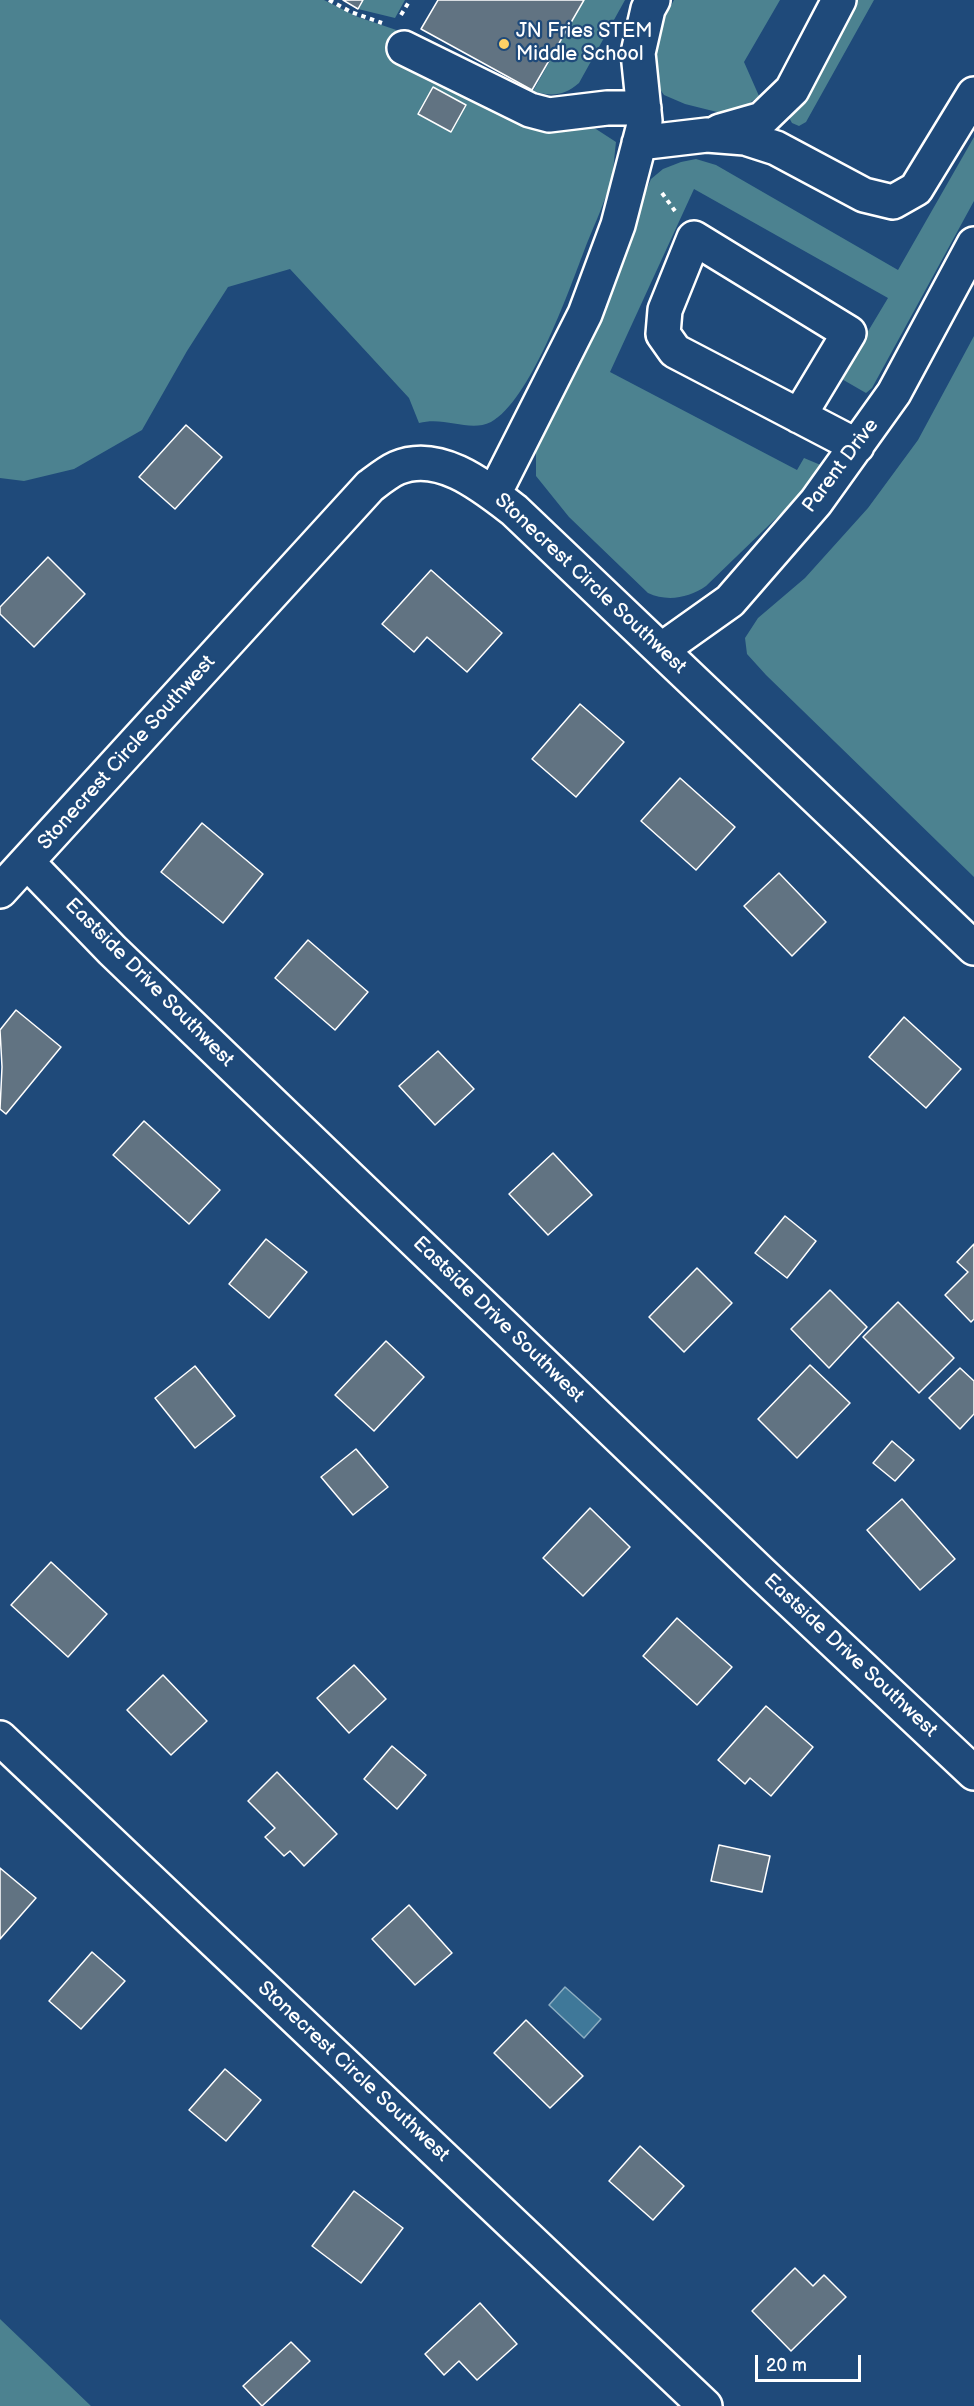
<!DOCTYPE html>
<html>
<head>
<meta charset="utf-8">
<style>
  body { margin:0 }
  #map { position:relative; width:974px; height:2406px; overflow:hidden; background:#1f4a7a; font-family:"Balsamiq Sans",sans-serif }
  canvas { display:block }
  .scale { position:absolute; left:755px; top:2355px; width:106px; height:27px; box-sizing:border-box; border:3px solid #fff; border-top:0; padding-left:8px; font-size:18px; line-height:21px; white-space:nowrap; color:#fff; -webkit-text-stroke:4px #1f4a7a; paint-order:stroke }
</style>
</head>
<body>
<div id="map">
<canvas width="974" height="2406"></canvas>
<div class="scale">20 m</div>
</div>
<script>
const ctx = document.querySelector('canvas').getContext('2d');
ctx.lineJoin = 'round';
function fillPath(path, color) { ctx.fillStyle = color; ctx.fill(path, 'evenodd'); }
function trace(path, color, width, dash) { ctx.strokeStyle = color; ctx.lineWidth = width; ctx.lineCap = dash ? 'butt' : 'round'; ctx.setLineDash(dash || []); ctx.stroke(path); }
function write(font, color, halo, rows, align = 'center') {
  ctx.font = font + ' "Balsamiq Sans",sans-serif'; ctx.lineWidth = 4.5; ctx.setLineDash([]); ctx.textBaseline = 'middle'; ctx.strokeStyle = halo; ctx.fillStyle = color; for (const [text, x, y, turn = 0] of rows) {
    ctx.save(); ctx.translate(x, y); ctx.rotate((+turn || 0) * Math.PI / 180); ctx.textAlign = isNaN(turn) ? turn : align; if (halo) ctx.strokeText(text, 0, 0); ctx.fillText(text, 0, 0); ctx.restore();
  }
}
fillPath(new Path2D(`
  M0,0H324L358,17L411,35L579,118L616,142C614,157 614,173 609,187C602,209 592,230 584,251C568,293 530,401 491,422C469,433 446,416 419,423L409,398L290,269L228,287L187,351L142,430L74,469L24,481L0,478Z
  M363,0H405L395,18L358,9Z
  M584,0H625L579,83C564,96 551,97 533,91Z
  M674,0H780L744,62L759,96L743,108L721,113L685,104L664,95L652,78V41Z
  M849,0H874L806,122L799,126L792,123L787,114Z
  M974,137V201L872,388L866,393L840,378L888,298L694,189L610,372L797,470L804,458L823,466L796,499L706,586C689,598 667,602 648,593L569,517L536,476V446L567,382L602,317L641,203L651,179L663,169L681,162L696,159L716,165L898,270Z
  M974,336V877L766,675L747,654L745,638L758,618L805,578L868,508L918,440Z
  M0,2319L91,2406H0Z`), '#4c8290');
const water = new Path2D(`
  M565,1987L601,2019L584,2038L549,2005Z`);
fillPath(water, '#3f7899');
trace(water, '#8caec2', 1.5);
const building = new Path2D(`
  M343,0H363L358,9Z
  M438,0H584L532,90L421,29Z
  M433,87L466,105L451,132L418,114Z
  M186,425L222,457L175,509L139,477Z
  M48,557L85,594L34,647L0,614V607Z
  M431,570L502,633L467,672L427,637L414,652L382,624Z
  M580,704L624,742L576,797L532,759Z
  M680,778L735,827L696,870L641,821Z
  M202,823L263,874L223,923L161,872Z
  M779,873L826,922L792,956L744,906Z
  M308,940L368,992L335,1030L275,978Z
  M16,1010L61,1047L6,1114L0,1109L2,1067L0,1030Z
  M904,1017L961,1069L926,1108L869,1057Z
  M438,1051L474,1089L435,1125L399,1086Z
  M144,1121L220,1190L189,1224L113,1155Z
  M553,1153L592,1195L548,1235L509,1194Z
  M785,1216L816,1241L787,1278L755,1253Z
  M266,1239L307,1272L269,1318L229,1284Z
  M974,1244V1319L971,1322L945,1295L968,1272L957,1262Z
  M697,1268L732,1303L684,1352L649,1317Z
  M830,1290L867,1327L829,1368L791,1329Z
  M898,1302L954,1358L919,1393L863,1337Z
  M386,1341L424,1377L374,1431L335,1395Z
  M810,1365L850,1403L797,1458L758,1419Z
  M195,1366L235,1416L195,1448L155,1398Z
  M960,1368L974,1381V1414L960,1429L929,1398Z
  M892,1441L914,1460L895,1481L873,1463Z
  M356,1449L388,1487L353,1515L321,1477Z
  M902,1499L955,1559L920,1590L867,1530Z
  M590,1508L630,1547L583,1596L543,1558Z
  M51,1562L107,1614L68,1657L11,1605Z
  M677,1618L732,1667L697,1705L643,1656Z
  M354,1665L386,1699L349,1733L317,1698Z
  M163,1675L207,1721L171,1755L127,1710Z
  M766,1706L813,1747L771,1796L750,1778L745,1784L718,1760Z
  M392,1746L426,1775L397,1809L364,1779Z
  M277,1772L337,1834L304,1866L290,1851L284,1856L265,1837L275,1828L248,1801Z
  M719,1845L770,1856L762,1892L711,1881Z
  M0,1868L36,1898L0,1939Z
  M409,1905L452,1953L415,1985L372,1939Z
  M92,1952L125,1981L81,2029L49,2001Z
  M526,2020L583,2076L550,2108L494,2053Z
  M225,2069L261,2100L226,2141L189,2110Z
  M640,2146L684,2186L653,2220L609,2181Z
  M354,2191L403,2228L361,2283L312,2246Z
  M795,2268L813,2286L824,2275L846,2297L791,2351L752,2311Z
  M480,2303L517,2344L477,2380L459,2361L444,2375L425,2354Z
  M291,2342L310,2361L262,2406L243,2386Z`);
fillPath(building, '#617382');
trace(building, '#fff', 1.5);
const minor = new Path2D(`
  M404,48L530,110L549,115L607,108H644
  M720,131L762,119L792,90L839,0
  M639,143L707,135L745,138L776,148L864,195L893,202L916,189L974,94
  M799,416L849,333L694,238L665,310L663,334L675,351L857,446
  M494,494L585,314L618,225L645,121L638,53L648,9L653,0
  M661,650L730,601L816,502L894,393L974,244
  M27,862L112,950L761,1573L974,1773
  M0,891L370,486C378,480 388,472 397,468C439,450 483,486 514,510L974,948
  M0,1738L705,2406`);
trace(minor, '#fff', 38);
trace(new Path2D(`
  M329,0L351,12L382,23
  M401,15L410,0
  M662,193L675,211`), '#fff', 4, [4.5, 4.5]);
trace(minor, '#1f4a7a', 33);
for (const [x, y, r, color] of [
  [504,44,6,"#ffd166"]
]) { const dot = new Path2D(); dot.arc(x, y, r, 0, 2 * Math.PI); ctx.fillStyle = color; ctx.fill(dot); trace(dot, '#1f4a7a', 2); }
write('20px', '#fff', '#1f4a7a', [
  ["JN Fries STEM",516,32],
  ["Middle School",516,55]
], 'left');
write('20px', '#fff', '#1f4a7a', [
  ["Parent Drive",841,466,-53],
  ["Stonecrest Circle Southwest",590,584,43],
  ["Stonecrest Circle Southwest",127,753,-48],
  ["Eastside Drive Southwest",149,983,45],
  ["Eastside Drive Southwest",498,1320,44],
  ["Eastside Drive Southwest",850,1656,43],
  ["Stonecrest Circle Southwest",353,2072,43]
]);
</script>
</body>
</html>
